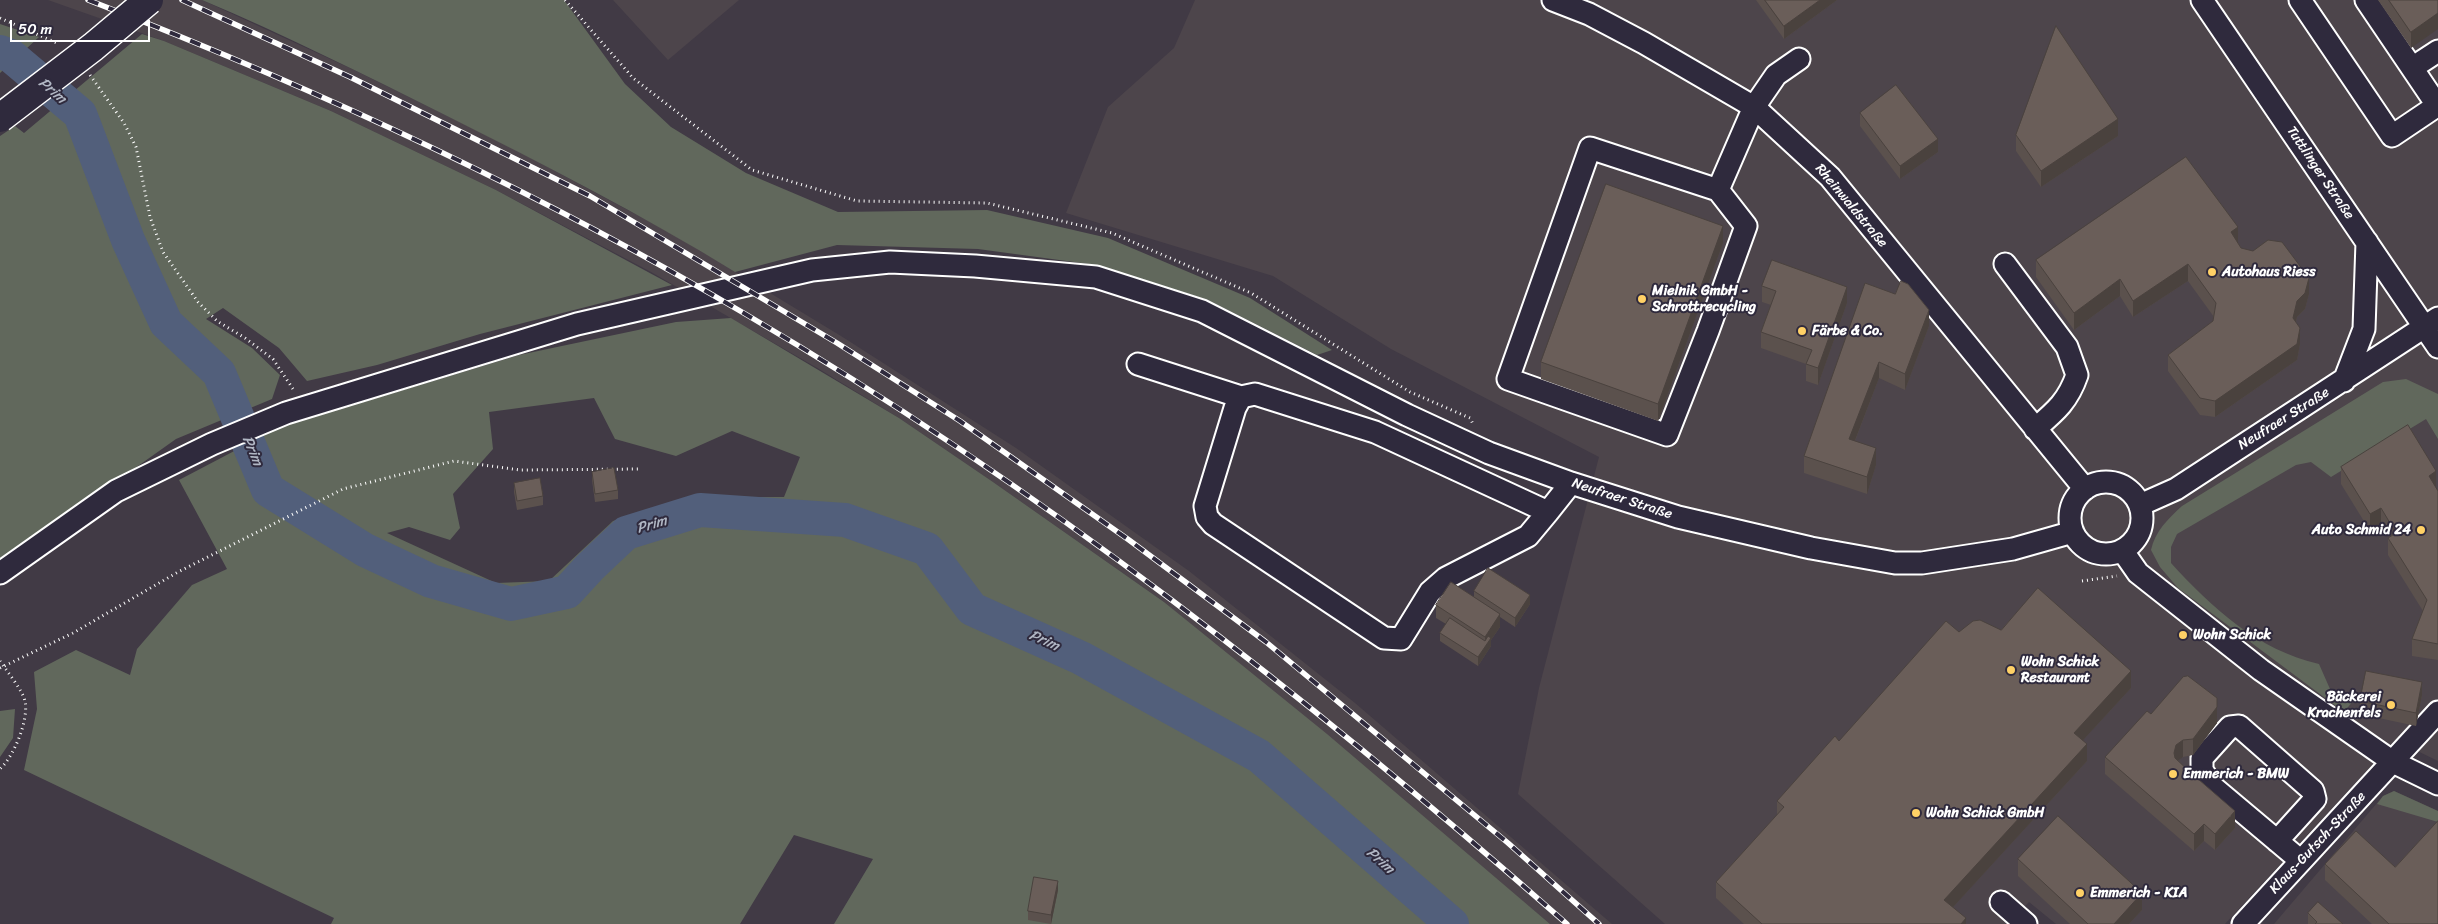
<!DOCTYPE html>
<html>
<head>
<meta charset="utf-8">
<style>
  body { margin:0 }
  #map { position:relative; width:2438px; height:924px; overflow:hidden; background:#413a45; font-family:Sriracha,sans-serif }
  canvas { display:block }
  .scale { position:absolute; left:10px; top:20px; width:140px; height:22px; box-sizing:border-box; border:2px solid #fff; border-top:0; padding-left:6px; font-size:15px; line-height:18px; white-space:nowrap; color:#fff; -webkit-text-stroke:4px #2f2a3d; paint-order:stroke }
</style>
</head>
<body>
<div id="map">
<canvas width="2438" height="924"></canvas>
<div class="scale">50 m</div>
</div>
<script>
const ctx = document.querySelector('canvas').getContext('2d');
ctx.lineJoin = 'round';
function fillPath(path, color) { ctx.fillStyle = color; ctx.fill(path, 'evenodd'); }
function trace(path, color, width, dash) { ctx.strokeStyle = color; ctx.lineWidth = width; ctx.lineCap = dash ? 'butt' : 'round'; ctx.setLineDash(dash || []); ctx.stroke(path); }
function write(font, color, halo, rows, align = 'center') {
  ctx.font = font + ' Sriracha,sans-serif'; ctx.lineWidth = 4; ctx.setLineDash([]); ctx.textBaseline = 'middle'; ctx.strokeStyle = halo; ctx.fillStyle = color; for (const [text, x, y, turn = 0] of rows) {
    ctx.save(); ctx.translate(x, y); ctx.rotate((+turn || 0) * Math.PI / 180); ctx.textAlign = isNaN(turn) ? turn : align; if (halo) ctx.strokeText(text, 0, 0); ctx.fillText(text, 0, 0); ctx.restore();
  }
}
fillPath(new Path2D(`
  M48,0H202L354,70L516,150L676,236L841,336L1016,448L1189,571L1355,703L1612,924H1550L1164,602L993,482L899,418L819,369L651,272L496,190L331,111L164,41Z
  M613,0H739L668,60Z
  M1195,0H2438V761L2395,740L2225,924H2056L2029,902L2008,924H1665L1518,794L1539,688L1599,457L1391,349L1273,276L1066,213L1108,107L1174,48Z
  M2394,791L2438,811V924H2274L2383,796Z`), '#4d454b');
fillPath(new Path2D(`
  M202,0H564L625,84L671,127L746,173L838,212L987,210L1108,238L1250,298L1332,350L1317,355L1208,300L1096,265L978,249L837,245L735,272C641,214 543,164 445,115C365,75 285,35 202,0Z
  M0,24L39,37L0,73Z
  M142,34L164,41L331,111L496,190L672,285L480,334L377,365L307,381L279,348L223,308L206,319L252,348L280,375L272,399L176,439L0,564V136L15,126L24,133Z
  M731,318L899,418L993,482L1164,602L1327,734L1550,924H834L873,859L794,835L740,924H331L334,918L24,770L37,709L34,672L76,650L130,675L137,649L192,585L227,569L179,480L280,427L519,355L676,322ZM594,398L615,439L676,456L732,431L800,457L784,497H698L613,521L549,581L496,583L387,533L409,527L450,540L460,528L453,494L493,449L489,412Z
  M2406,379L2438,394V439L2426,419L2331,477L2311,462L2296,465L2177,534L2171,547V563C2212,608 2258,650 2319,664L2330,689L2353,701L2344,712L2178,588L2160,567L2151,550C2155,531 2168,519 2182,506L2383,382Z
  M15,709L13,738L0,757V711Z
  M2394,791L2438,811V822L2377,804L2383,796Z`), '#61685c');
trace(new Path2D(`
  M0,52L11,56L80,114L128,240L166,323L219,373L268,490L365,550L431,581L511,604L567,592L590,567L626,533L700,510L845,520L927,549L972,609L1081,658L1259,756L1452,924`), '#525f7b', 34);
const minor = new Path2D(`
  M1553,0L1589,14L1644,43L1754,107L1830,177L2085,489
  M2202,0L2438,347
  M2300,0L2392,136L2438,105
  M2366,0L2412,68L2438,51
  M2412,68L2437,105
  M1718,190L1746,226L1708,331L1667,435L1508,379L1590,148L1718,190L1754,107L1776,75L1799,59
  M2005,264L2067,347L2077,375C2068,401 2056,411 2035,429
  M1138,364L1241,397
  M2344,381L2364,329L2367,242
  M2070 518a36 36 0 1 1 72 0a36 36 0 1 1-72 0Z
  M2140,505L2176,489L2438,318
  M1548,512L1528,536L1446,578L1430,592L1401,639L1384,638L1213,524L1207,517L1205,506L1235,408L1241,397L1255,394L1375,432L1548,512L1571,483
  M2122,550L2138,573L2261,670L2393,762L2438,784
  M0,573L116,491L212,444L286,413L577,324L812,270L890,262L975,266L1096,277L1202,311L1407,415L1489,453L1571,483L1678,517L1811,548L1895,563H1922L2013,549L2073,532
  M2277,841L2315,799L2313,791L2239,726L2230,727L2202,758V770L2213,787L2301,861
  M2001,902L2026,924
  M2243,924L2438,712`);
trace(minor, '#fff', 25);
trace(new Path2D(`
  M565,0L633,78L752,170L857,201L987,203L1112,233L1251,293L1410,392L1470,418L1473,424
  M0,18L59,44
  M90,75L124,123L136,147L150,217L163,252L198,302L217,321L245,338L273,359L295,392
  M2082,581L2117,576
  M0,661C6,670 23,691 25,701C29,720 14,756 0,769
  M0,668L73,633L178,572L343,489L454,461L520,470L641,469`), '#fff', 3, [1, 4]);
trace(minor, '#2f2a3d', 21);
const rail = new Path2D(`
  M88,0C316,88 537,191 747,315C1042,488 1311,699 1567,924
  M182,0L350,77L590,196L837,343L960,421L1129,540L1266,642L1508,843L1599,924`);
trace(rail, '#fff', 5.5);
trace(rail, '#2f2a3d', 4, [11]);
const majorBridge = new Path2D(`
  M0,118L93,47L149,0`);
trace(majorBridge, '#fff', 31, []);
trace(majorBridge, '#2f2a3d', 28);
fillPath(new Path2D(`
  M1756,0H1837L1784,39Z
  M2378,0H2438L2411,48Z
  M1860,113L1938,152L1900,179L1860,126Z
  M2016,135L2118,136L2041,187L2016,151Z
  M1723,243L1658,421L1541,379V362Z
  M2238,243L2241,248L2309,294L2305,309L2297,317L2296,322L2300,344L2297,360L2215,417L2200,415L2168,371V355L2213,321L2214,317L2188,281L2133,317L2120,296L2074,330L2036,277V260Z
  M1762,286L1847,303L1818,385L1806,381V364L1761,348V332L1771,305L1762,302Z
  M1895,294L1929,326L1905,390L1879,378L1855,441L1876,465L1867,494L1804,473V456Z
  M2341,467L2436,488L2438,491V660L2412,656V639L2423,611L2388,555V538L2389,537L2381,524L2370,531L2341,484Z
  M592,472L618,490V499L595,502L592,480Z
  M514,483L543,496V505L517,510L514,492Z
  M1474,591L1530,604L1515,627L1500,617V627L1491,640V646L1478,666L1440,641V633L1446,624L1436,618V605L1474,597Z
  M2001,630L2131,688L2083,740L2087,761L1953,907L1966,924H1744L1716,898V882L1777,815V801L1839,741L1959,632Z
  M2422,695L2416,726L2360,714V701Z
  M2217,698V723L2193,755L2183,757L2178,760L2235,828L2215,850L2204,841L2194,851L2105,774V757L2151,714Z
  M2018,859L2142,910L2129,924H2070L2018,876Z
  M2325,864L2438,924H2372L2325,880Z
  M1058,890L1051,924L1028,920V911Z
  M2308,913L2343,924H2308Z`), '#5b514d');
fillPath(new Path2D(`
  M1820,0H1837L1784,39V26Z
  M2438,13V29L2411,48V32Z
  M2118,119V136L2041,187V171Z
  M1938,139V152L1900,179V166Z
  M1723,226V243L1658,421V404Z
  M2238,227V244L2231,232Z
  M2188,264V281L2133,317V301Z
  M2309,278V294L2305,309L2297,317L2293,335V318L2297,301Z
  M2120,279V296L2074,330V313Z
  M1847,287V303L1818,385V368Z
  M1929,310V326L1905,390V374Z
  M2300,328V344L2297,360L2215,417V401Z
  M1879,362V378L1849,456V439Z
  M1876,448V465L1867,494V477Z
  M2436,471V488L2429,476Z
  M2381,508V524L2370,531V514Z
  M1530,595V604L1515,627V618Z
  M1500,614V627L1491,640V646L1478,666V657L1485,647V637Z
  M2131,671V688L2074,750V733Z
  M2422,682V695L2416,726V713Z
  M2217,707V723L2193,755V739Z
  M2183,740V757L2176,762L2174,753L2176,745Z
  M2087,744V761L1944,917V900Z
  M2235,811V828L2215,850V834Z
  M2204,824V841L2194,851V834Z
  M1058,881V890L1051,924V915Z
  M2142,893V910L2129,924H2114Z
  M1966,918V924H1961Z`), '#4a423e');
const building = new Path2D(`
  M1765,0H1820L1784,26Z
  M2389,0H2438V13L2411,32Z
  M2056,26L2118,119L2041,171L2016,135Z
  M1896,85L1938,139L1900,166L1860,113Z
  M2186,157L2238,227L2231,232L2241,248L2253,251L2268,240L2282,242L2309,278L2305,293L2297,301L2293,318L2300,328L2297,344L2215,401L2200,398L2168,355L2213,321L2216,303L2188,264L2133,301L2120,279L2074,313L2036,260Z
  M1606,184L1723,226L1658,404L1541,362Z
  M1772,260L1847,287L1818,368L1806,364L1812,350L1761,332L1776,291L1762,286Z
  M1901,281L1908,284L1929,310L1905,374L1879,362L1849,439L1876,448L1867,477L1804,456L1865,283L1895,294Z
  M2408,425L2436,471L2429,476L2438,491V644L2412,639L2427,600L2388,538L2396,533L2381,508L2370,514L2341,467Z
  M614,468L618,490L595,494L592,472Z
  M540,478L543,496L517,501L514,483Z
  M1488,568L1530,595L1515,618L1474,591Z
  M1451,582L1500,614L1485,637L1436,605Z
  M2038,588L2131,671L2074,733L2087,744L1944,900L1966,918L1961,924H1762L1716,882L1784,807L1777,801L1835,736L1839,741L1946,621L1959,632L1973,621L1980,620L2001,630Z
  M1450,618L1485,641L1488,636L1491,638L1478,657L1440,633Z
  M2366,671L2422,682L2416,713L2360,701Z
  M2188,676L2217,698V707L2193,739L2183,740L2176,745L2174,753L2175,758L2190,772L2235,811L2215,834L2204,824L2194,834L2105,757L2147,711L2151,714L2183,677Z
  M2058,816L2142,893L2114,924H2088L2018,859Z
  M2438,821V924H2389L2325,864L2356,831L2395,867Z
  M1034,877L1058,881L1051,915L1028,911Z
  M2318,902L2343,924H2315L2317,922L2308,913Z`);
fillPath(building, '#6a5e59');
trace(building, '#4a423e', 1);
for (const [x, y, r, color] of [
  [2212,272,5,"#ffd166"],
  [1642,299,5,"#ffd166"],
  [1802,331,5,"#ffd166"],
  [2421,530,5,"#ffd166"],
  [2183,635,5,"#ffd166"],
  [2011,670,5,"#ffd166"],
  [2391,705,5,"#ffd166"],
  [2173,774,5,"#ffd166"],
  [1916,813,5,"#ffd166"],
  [2080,893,5,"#ffd166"]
]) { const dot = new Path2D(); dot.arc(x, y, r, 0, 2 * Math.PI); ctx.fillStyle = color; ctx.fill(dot); trace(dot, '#2f2a3d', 2); }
write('14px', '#fff', '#2f2a3d', [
  ["Tuttlinger Straße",2320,173,56],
  ["Rheinwaldstraße",1851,206,50],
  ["Neufraer Straße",2284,419,-32],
  ["Neufraer Straße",1622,499,18],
  ["Klaus-Gutsch-Straße",2318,843,-47]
]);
write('bold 14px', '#fff', '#2f2a3d', [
  ["Autohaus Riess",2222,272],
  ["Mielnik GmbH -",1652,291],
  ["Schrottrecycling",1652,307],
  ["Färbe & Co.",1812,331],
  ["Auto Schmid 24",2411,530,"right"],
  ["Wohn Schick",2193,635],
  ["Wohn Schick",2021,662],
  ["Restaurant",2021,678],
  ["Bäckerei",2381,697,"right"],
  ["Krachenfels",2381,713,"right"],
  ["Emmerich - BMW",2183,774],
  ["Wohn Schick GmbH",1926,813],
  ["Emmerich - KIA",2090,893]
], 'left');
write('italic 15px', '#b1b7c4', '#2f2a3d', [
  ["Prim",52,91,40],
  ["Prim",252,451,67],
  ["Prim",652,525,-17],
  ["Prim",1044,641,24],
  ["Prim",1380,861,41]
]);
</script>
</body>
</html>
